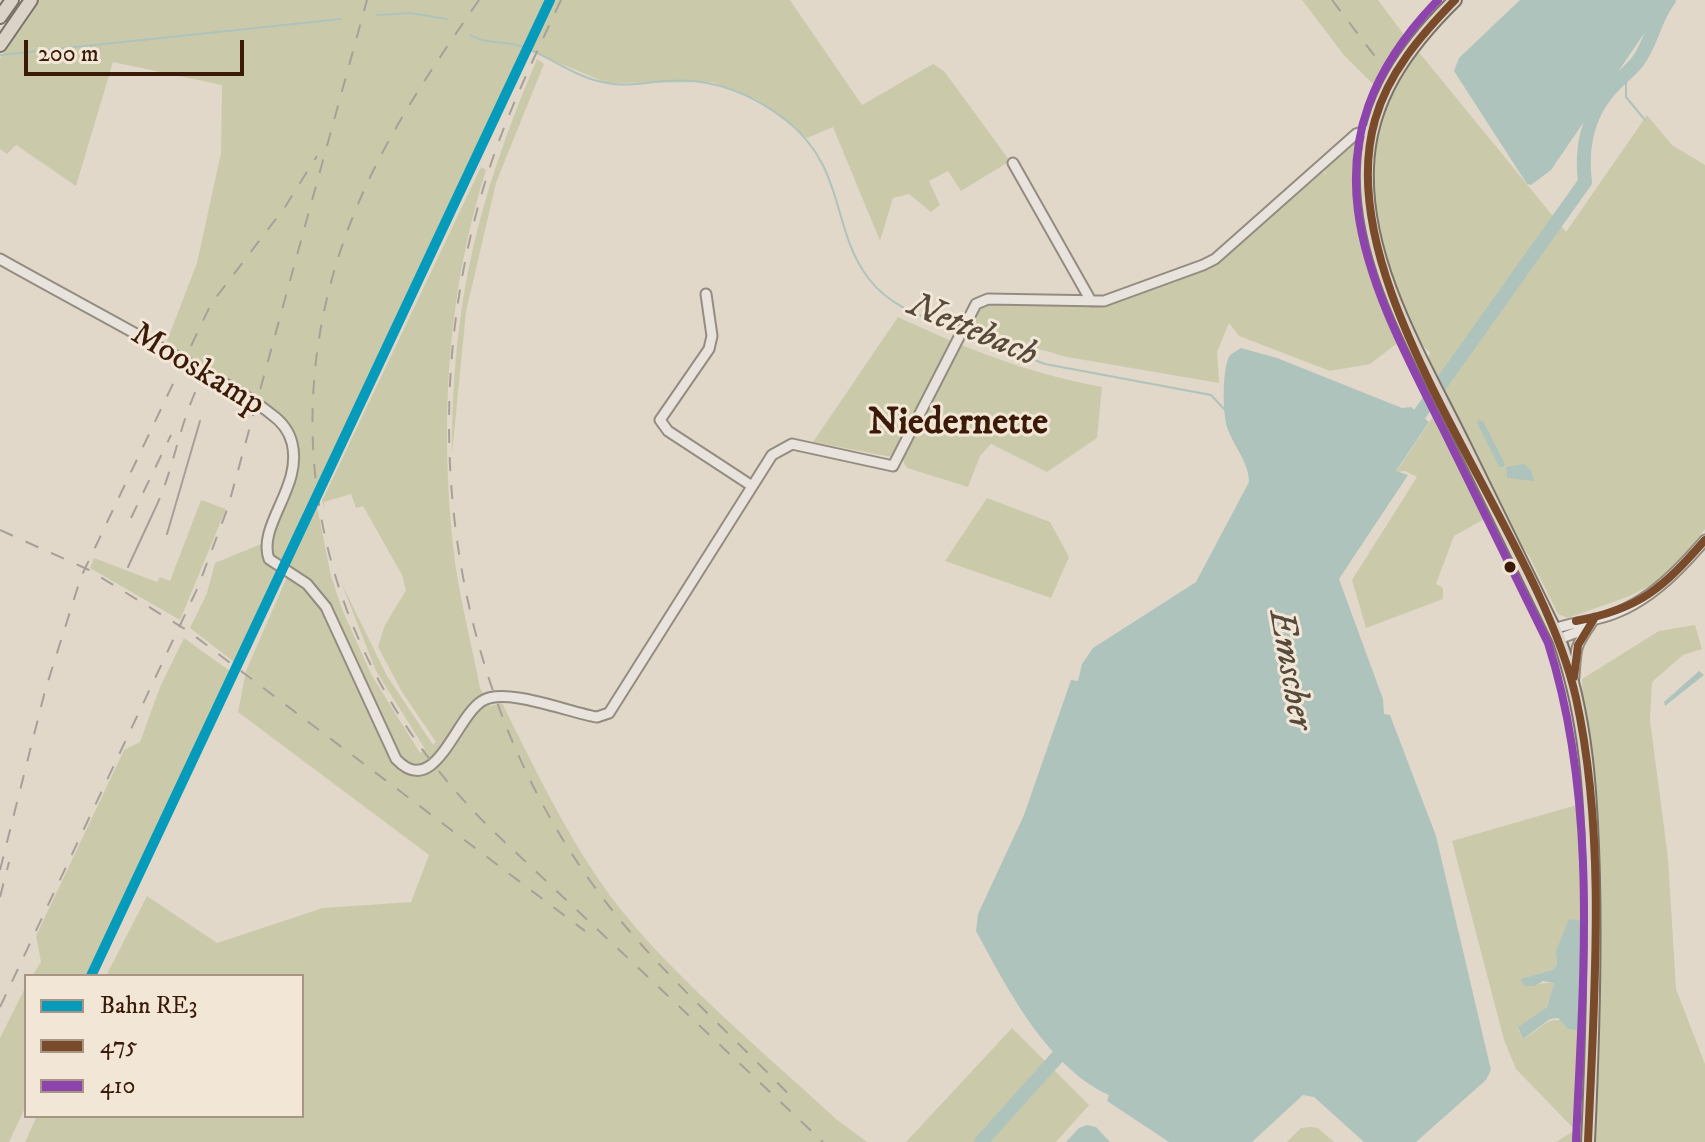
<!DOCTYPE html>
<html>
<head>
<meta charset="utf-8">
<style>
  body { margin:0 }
  #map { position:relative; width:1705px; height:1142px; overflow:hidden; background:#e1d8ca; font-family:"IM FELL DW Pica",serif }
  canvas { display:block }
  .legend { position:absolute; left:24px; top:974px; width:280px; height:144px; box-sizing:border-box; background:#f2e7d6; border:2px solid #a99584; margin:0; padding:10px 14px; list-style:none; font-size:24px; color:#3b1a08 }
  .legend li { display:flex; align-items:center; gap:16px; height:40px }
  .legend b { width:40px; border:2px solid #a99584 }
  .scale { position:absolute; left:24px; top:40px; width:220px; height:36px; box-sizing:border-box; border:4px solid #3b1a08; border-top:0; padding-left:10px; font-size:24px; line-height:28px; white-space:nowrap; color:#3b1a08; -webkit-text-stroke:6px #f2e7d6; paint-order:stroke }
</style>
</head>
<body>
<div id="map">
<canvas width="1705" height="1142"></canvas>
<ul class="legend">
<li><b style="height:10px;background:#069bba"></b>Bahn RE3</li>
<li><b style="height:10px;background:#7a4b2a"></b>475</li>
<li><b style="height:10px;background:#8e44ad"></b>410</li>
</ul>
<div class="scale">200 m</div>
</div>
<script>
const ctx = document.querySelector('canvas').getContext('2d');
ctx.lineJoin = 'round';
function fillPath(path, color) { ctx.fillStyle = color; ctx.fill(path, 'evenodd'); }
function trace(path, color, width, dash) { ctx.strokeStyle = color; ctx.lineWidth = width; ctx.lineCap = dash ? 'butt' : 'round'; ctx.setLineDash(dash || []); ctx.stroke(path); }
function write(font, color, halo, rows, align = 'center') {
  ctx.font = font + ' "IM FELL DW Pica",serif'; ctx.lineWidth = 6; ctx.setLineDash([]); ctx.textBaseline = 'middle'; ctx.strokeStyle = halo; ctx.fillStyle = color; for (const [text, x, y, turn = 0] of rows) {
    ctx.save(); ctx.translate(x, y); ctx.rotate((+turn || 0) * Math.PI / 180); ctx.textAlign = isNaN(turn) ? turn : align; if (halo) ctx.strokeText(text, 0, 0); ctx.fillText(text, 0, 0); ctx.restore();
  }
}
fillPath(new Path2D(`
  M40,0H790L862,105L933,64L944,71L1010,161L961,191L948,171L929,181L940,205L931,212L909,194L893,198L880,241L833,127L807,138L758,100L712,82L607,83L523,48L314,491L331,576L342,609L371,674L420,753L425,749L376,671L341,582L387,676L433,745L436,742L402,692L378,647L384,627L406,590L402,575L363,506L356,508L351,494L324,502L325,509L322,501L481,167L486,170C446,297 439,430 455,562C461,604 472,646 480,688L490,706L502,703C532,763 561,824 599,880C656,964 761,1049 836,1119L867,1142H25L37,1116H302V976H106L147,896L217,943L323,908L411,902L429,855L238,712L246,671L287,577L279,568L234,662L190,628L207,593L215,563L266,542L288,492L294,437L269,409L165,346L197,263L221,153L222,85L113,62L76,186L16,145L7,154L0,149V58Z
  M1302,0H1378L1405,36L1376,87L1343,54Z
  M1413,45L1566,232L1647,115L1672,145L1705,165V529L1664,579L1627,597L1568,618L1558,614L1529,556L1497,512L1454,536L1436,584L1443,588V599L1366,628L1352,580L1417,477L1405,471L1396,472L1447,396L1426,364L1430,353L1410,332L1399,306L1368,204L1373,126Z
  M537,59L544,64L496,183L466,312L452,454C452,302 478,198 537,59Z
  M1357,139L1360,142C1354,214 1375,274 1404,338L1370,364L1330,371L1239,336L1229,323L1217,352L1219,383L1067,357L1024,345L970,321L971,310L988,299L1104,301L1203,265L1320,166L1326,176L1324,168Z
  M898,317C967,349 1027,373 1102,387L1097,438L1047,472L991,444L980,456L968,487L907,468L902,459L813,442Z
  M987,498L1050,522L1069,557L1051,598L945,561Z
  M201,500L226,509L180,620L90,568L94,558L157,582L160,577L170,581Z
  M1695,625L1702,649L1683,655L1652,682L1650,720L1668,858L1676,989L1705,1064V1142H1588L1592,1071L1582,679L1659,631Z
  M184,638L230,671L87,976H32L41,962L36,936L124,750L140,742L160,687Z
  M1580,804L1587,948L1580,1142H1556L1575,1130L1516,1069L1504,1040L1452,841ZM1582,921L1579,1027C1546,1012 1550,1023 1523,1039L1518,1028L1547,1007L1554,982L1524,986L1520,979L1552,970L1557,963C1556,942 1567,934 1582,921Z
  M26,986V1106L9,1142H0V1038Z
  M1012,1028L1089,1105L1056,1142H906Z
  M1311,1127L1318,1128L1334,1142H1287L1301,1128Z`), '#cacaab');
fillPath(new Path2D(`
  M1520,0H1667L1551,170L1531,185L1527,184L1454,71L1459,58Z
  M1241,348L1277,358L1402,408L1411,407L1429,422L1396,471L1408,475L1339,579L1383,699L1384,714L1390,715L1436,836L1491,1070L1486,1080L1416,1142H1364L1314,1097L1303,1095L1252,1142H1169L1107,1101L1109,1095C1047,1067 1007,988 976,931L978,914L1024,815L1071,680L1078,681L1082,664L1093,648L1196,582L1249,482C1249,463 1234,446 1228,430C1222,415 1222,367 1230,355Z
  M1479,420L1483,421L1505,464L1503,467H1499L1477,423Z
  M1524,464L1531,470L1534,481L1507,478L1506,467Z
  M1699,671L1704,675L1665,706L1664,702Z
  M1569,919L1582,921L1579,1027L1576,1030L1568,1029L1558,1018L1550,1019L1523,1039L1518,1027L1547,1007L1554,983L1543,981L1535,986H1524L1520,979L1552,970L1557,964L1556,951Z
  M1087,1125L1096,1127L1110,1142H1066L1079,1128Z`), '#afc3bd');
trace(new Path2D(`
  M377,15L410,13L447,19
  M470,35C486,44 500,41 517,45C548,54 574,78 607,83C627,87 647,82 667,81C712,77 751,93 786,120C847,169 830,228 869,279C891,308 926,318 958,330
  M0,55L341,19
  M1626,73V97L1645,120
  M964,333L1045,364L1211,395L1226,411`), '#afc3bd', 2);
trace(new Path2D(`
  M1409,429L1585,182C1581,150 1587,118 1607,93C1616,81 1629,73 1638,61C1652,42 1654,19 1669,0
  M981,1142L1070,1043`), '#afc3bd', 14);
const minor = new Path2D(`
  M1013,163L1091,301
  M0,259C64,295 129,329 193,366C219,381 248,395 271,414C281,421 289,431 292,443C303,487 257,525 269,559L307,584L326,607L396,759C435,800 455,718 482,701C505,686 570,713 597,717L609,713L772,455L792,444L893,466L976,304L988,299L1104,301L1203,265L1215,259L1356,134L1372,129
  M706,294L712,336L709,349L660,420L668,431L752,486
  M1554,629C1568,624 1581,622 1596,619C1642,609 1676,574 1705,540
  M1559,639L1585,629
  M1574,677C1576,643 1576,646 1594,619`);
const major = new Path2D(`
  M1455,0C1408,46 1369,99 1367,168C1363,265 1424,363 1465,447C1497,511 1528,575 1559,639C1587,717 1591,797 1593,879C1595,967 1592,1054 1588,1142
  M0,17L12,0
  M0,45L31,0`);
trace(minor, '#958c81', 13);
trace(major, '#7c7269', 16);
trace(minor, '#e8e3dc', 9);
trace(major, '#dbd3c7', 12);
trace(new Path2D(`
  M167,534L200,421
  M128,567L154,511`), '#a7a099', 2);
trace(new Path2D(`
  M479,0C432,68 385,136 354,214C264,435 325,666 492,830L823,1142
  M561,0C534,58 506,115 487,176C412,414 448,687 596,889C653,967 729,1031 795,1101
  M1332,0L1377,59
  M154,511C175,468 178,425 201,380
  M131,518L171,435
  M0,530L89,570L188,631L585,931
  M0,870L45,691L81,577L211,304L285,207L317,156
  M0,897L9,862
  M0,1007L198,587L228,507L367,0`), '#a7a099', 2, [14, 14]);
trace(new Path2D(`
  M1455,0C1421,35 1388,73 1375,120C1326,291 1538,527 1576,698C1607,838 1594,999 1588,1142
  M1576,621C1640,609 1663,588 1705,540
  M1574,677L1578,645L1594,619`), '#7a4b2a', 8);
trace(new Path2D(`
  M1438,0C1296,146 1365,276 1444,431C1479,502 1513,573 1548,643C1599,802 1583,978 1576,1141`), '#8e44ad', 8);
trace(new Path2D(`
  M91,976L550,0`), '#069bba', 10);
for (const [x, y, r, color] of [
  [1510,567,7,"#3b1a08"]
]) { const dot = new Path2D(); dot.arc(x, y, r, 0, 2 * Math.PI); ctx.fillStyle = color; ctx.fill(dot); trace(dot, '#f2e7d6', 3); }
write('34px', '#3b1a08', '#f2e7d6', [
  ["Mooskamp",197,371,31]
]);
write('italic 36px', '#574a3d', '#f2e7d6', [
  ["Nettebach",972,332,23],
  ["Emscher",1288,670,80]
]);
write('bold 38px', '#3b1a08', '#f2e7d6', [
  ["Niedernette",958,425]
]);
</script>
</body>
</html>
